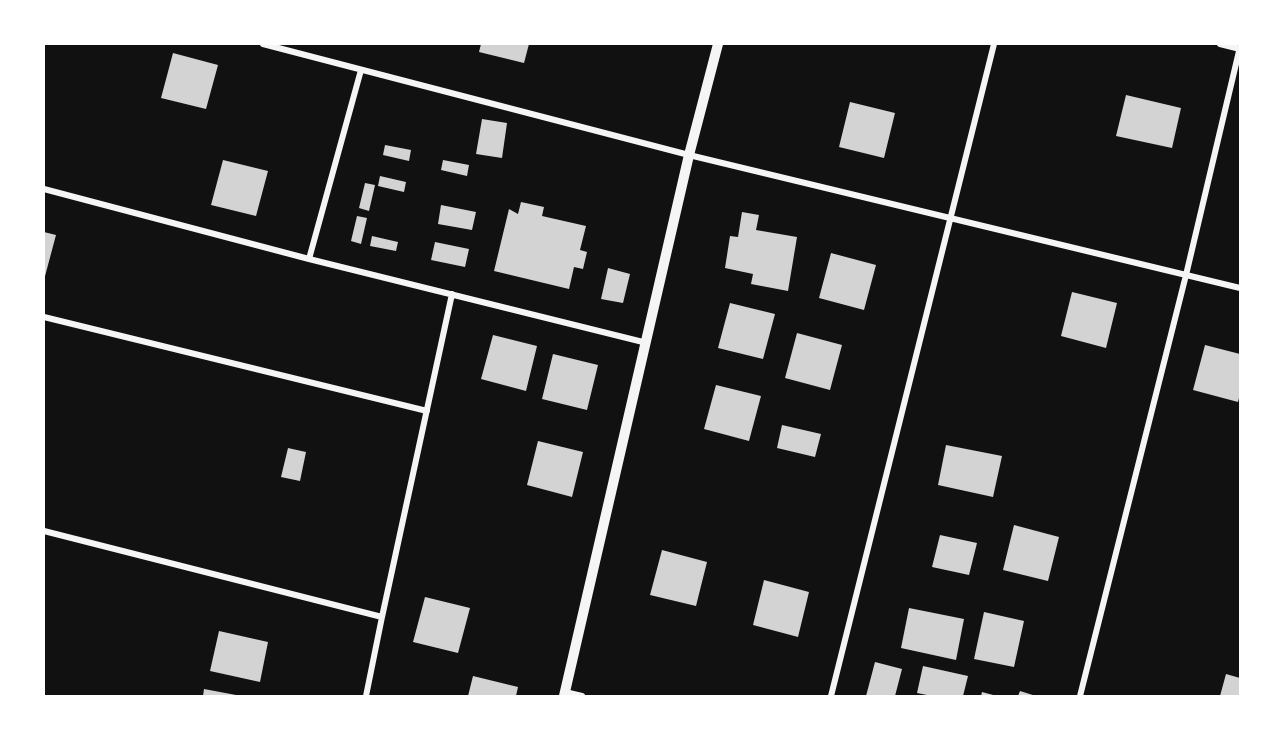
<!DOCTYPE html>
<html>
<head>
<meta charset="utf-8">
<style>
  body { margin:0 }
  #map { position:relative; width:1284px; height:740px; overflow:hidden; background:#111; font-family:"Golos Text",sans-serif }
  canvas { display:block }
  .frame { position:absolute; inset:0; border:45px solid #fff; pointer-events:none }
</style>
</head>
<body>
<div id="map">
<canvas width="1284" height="740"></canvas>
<div class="frame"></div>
</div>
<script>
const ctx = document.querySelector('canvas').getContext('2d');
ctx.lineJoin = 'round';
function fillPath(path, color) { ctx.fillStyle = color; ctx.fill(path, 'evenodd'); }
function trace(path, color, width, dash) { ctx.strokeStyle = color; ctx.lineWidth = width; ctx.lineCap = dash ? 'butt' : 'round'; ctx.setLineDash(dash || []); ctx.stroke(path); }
fillPath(new Path2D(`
  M481,44H529L524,63L479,52Z
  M173,53L218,65L206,109L161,98Z
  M1126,95L1181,108L1172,148L1116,136Z
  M850,102L895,113L884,158L839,147Z
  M482,119L507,123L502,158L476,154Z
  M385,145L411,150L409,161L383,155Z
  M223,160L268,171L256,216L211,205Z
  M443,160L469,165L467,176L441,170Z
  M380,176L406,182L404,192L378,186Z
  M365,183L375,185L369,211L359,208Z
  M521,202L544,207L542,216L586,226L580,250L587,252L583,269L574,267L569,289L494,271L509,209L518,214Z
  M441,205L476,212L472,230L438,224Z
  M742,212L759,215L756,230L797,237L788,291L751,284L753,274L725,268L730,236L738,237Z
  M357,216L367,218L361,244L351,241Z
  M44,232L56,235L44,280Z
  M372,236L398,242L396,251L370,246Z
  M435,242L469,249L465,267L431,260Z
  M831,253L876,265L864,310L819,298Z
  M608,268L630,274L623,303L601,299Z
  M1072,292L1117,303L1106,348L1061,336Z
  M730,303L775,314L763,359L718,348Z
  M797,333L842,345L830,390L785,378Z
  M493,335L537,346L526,391L481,379Z
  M1205,345L1240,354V394L1238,402L1193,390Z
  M553,354L598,365L587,410L542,399Z
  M716,385L761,396L749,441L704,429Z
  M782,425L821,434L815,457L777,448Z
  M538,441L583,452L572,497L527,485Z
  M946,445L1002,456L993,497L938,485Z
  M288,448L306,452L300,481L281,477Z
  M1014,525L1059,537L1048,581L1003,570Z
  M940,535L977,543L969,575L932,567Z
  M662,550L707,562L696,606L650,595Z
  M764,580L809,592L798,637L753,625Z
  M425,597L470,608L458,653L413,642Z
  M909,608L964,619L956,660L901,648Z
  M984,612L1024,621L1014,667L974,659Z
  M219,631L268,642L260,682L210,671Z
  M875,662L902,669L895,696H866Z
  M923,666L968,676L963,696H932L917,693Z
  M1226,674L1240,678V696H1220Z
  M473,676L518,687L516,696H468Z
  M204,689L236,695V696H203Z
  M1020,691L1036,696H1018Z
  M982,692L997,696H981Z`), '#d3d3d3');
trace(new Path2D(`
  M263,44L689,155L1240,288
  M1220,44L1240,49
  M44,189L309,259L647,343
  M309,259L361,70
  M44,317L427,411
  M44,531L382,617L366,696
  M382,617L452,294
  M565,692L582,696
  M831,696L994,44
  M1080,696L1186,275L1240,47`), '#f5f5f5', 6);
trace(new Path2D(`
  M564,696L689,155L718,44`), '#f5f5f5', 10);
</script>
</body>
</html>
